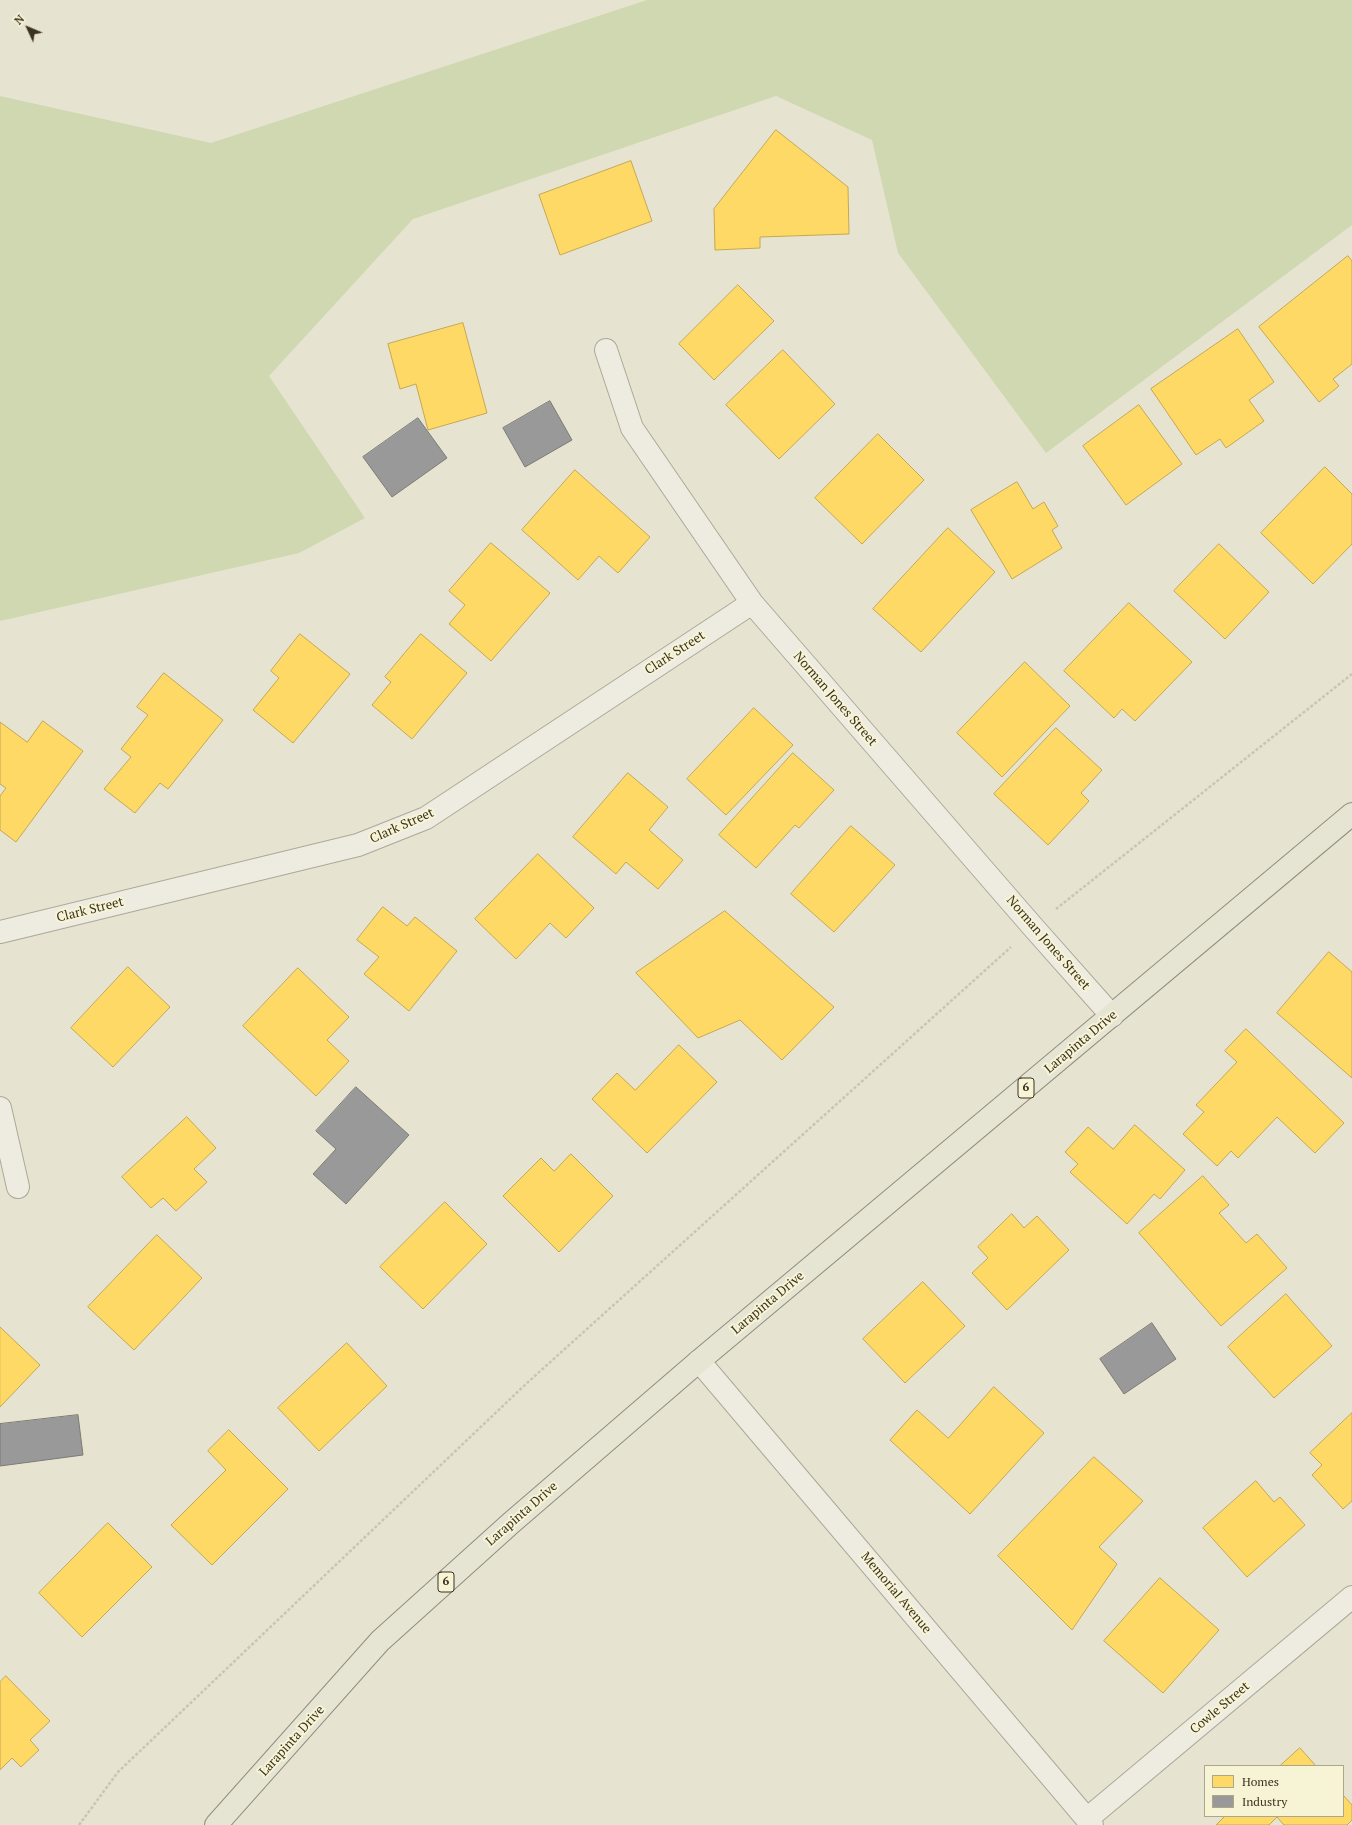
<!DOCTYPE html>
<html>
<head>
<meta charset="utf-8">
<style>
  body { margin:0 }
  #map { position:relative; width:1352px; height:1825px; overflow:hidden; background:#e6e4d0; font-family:"PT Serif",serif }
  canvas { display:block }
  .legend { position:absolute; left:1204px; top:1765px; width:140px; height:52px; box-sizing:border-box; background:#f7f4d6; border:1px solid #aca68d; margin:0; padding:5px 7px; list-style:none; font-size:12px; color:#3b321f }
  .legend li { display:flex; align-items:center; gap:8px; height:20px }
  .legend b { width:20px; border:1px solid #aca68d }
  .north { position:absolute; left:8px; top:8px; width:40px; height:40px; -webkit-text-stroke:3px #f7f4d6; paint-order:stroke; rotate:314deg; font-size:11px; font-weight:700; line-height:16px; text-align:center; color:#3b321f }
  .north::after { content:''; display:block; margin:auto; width:14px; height:18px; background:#3b321f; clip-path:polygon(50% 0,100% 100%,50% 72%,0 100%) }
</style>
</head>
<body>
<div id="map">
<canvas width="1352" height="1825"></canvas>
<ul class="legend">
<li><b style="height:11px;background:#ffd966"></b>Homes</li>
<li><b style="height:11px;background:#999"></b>Industry</li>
</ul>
<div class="north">N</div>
</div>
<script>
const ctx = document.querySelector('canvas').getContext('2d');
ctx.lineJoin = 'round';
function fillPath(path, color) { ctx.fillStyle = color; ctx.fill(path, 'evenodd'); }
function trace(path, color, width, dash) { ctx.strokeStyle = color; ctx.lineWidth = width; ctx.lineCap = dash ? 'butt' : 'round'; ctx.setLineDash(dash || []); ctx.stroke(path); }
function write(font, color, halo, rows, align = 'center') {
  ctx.font = font + ' "PT Serif",serif'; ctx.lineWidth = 4; ctx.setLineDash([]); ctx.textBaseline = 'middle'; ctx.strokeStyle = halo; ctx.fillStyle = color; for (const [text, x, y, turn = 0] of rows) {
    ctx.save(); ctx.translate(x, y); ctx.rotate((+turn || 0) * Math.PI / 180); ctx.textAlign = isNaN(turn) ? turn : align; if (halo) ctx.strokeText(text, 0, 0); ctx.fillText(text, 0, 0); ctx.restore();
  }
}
fillPath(new Path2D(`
  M647,0H1352V225L1046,453L898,253L872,140L776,96L413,219L269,376L365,518L299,553L0,621V96L211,143Z`), '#d0d8b2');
const homes = new Path2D(`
  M776,130L848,187L849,234L760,237V248L715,250L714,209Z
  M631,161L652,221L560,255L539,195Z
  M1348,256L1352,261V364L1333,379L1339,386L1319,402L1259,327Z
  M738,285L774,321L714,380L679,344Z
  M463,323L487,413L428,430L416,384L400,389L388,344Z
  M1238,329L1274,382L1249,400L1264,421L1226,448L1220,439L1196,455L1151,389Z
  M783,350L835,404L779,459L726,405Z
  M1139,405L1182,464L1126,505L1083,446Z
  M878,434L924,480L862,544L815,498Z
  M1325,467L1352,494V544L1313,584L1261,533Z
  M575,470L650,537L618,573L599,556L578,580L522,530Z
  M1017,482L1033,509L1044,502L1058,526L1052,530L1062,548L1012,579L971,510Z
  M948,528L995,572L921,652L873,609Z
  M491,543L550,593L491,661L449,624L465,605L449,591Z
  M1219,544L1269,592L1225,639L1174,591Z
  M1129,603L1192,662L1135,721L1122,709L1114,718L1064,671Z
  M300,634L350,674L293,743L253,710L279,678L271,671Z
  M421,634L467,673L412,739L372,705L391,682L385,677Z
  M1025,662L1070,706L1002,777L957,733Z
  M164,673L223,720L168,789L160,783L135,813L104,789L131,757L121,749L148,715L137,707Z
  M754,708L793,745L726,815L687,779Z
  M43,721L83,751L16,842L0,830V796L6,788L0,784V722L27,742Z
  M1056,728L1102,770L1081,793L1089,801L1048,845L994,794Z
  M793,753L834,790L799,828L795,825L756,868L719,835Z
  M628,773L668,807L649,830L683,860L658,889L626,862L616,874L573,837Z
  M851,826L895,865L834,932L791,894Z
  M538,854L594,908L566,938L550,923L516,959L475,919Z
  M383,907L407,926L415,917L457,951L409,1011L364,974L379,957L357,940Z
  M725,911L834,1007L782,1060L740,1020L698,1038L636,973Z
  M1329,952L1352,972V1078L1277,1013Z
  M128,967L170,1007L113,1067L71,1028Z
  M298,968L349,1017L327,1040L349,1061L316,1096L243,1026Z
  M1246,1029L1344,1123L1315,1153L1277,1117L1238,1158L1231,1151L1217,1166L1183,1134L1204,1112L1196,1105L1237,1062L1225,1051Z
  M679,1045L717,1082L647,1153L592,1099L617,1073L635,1090Z
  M187,1117L216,1148L194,1169L207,1182L176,1211L163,1198L151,1208L122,1177Z
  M1135,1125L1185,1170L1160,1199L1154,1194L1127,1224L1070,1172L1078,1164L1065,1152L1088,1127L1113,1149Z
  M571,1154L613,1196L559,1252L503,1196L541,1158L554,1171Z
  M1203,1176L1229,1205L1219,1213L1246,1243L1257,1234L1287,1268L1221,1326L1139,1233Z
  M445,1202L487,1244L423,1309L380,1267Z
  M1012,1214L1024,1228L1037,1216L1069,1250L1007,1310L972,1273L988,1258L978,1247Z
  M157,1235L202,1278L134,1350L88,1307Z
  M923,1282L965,1326L905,1383L863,1339Z
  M1286,1294L1332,1346L1274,1398L1228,1347Z
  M0,1327L40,1365L0,1407Z
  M347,1343L387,1386L319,1451L278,1408Z
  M994,1387L1044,1433L970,1514L890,1440L917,1410L948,1438Z
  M1352,1413V1501L1343,1509L1312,1475L1322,1465L1310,1453Z
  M229,1430L288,1489L212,1565L171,1525L226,1470L208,1451Z
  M1094,1457L1143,1501L1099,1547L1117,1564L1072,1630L998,1556Z
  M1256,1481L1274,1502L1280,1497L1305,1525L1247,1577L1203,1528Z
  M108,1523L152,1567L82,1637L39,1593Z
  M1160,1578L1219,1630L1163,1693L1104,1641Z
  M6,1676L50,1721L30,1740L39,1750L21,1767L12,1758L0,1770V1682Z
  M1300,1748L1316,1766H1280Z
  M1343,1795L1352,1805V1820L1347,1825H1284L1277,1817L1269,1825H1216L1225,1816H1343Z`);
fillPath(homes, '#ffd966');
trace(homes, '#c4a751', 1);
const industry = new Path2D(`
  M550,401L572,440L525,467L503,428Z
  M418,418L447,458L392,497L363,457Z
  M356,1087L409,1135L346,1204L313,1174L336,1149L316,1131Z
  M1152,1323L1176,1359L1124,1394L1100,1359Z
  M78,1415L83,1455L0,1466V1424Z`);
fillPath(industry, '#999');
trace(industry, '#7d7a74', 1);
const minor = new Path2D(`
  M606,350L632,428L752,603L1033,927L1112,1016
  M0,932L358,845L426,818L752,603
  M0,1108L18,1187
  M699,1361L1092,1825
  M1087,1819L1352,1597`);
const major = new Path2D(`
  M216,1825L380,1641L511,1523L699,1361L1352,814`);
trace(minor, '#aca898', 24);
trace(major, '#918d7f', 24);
trace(new Path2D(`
  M1056,909L1352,674
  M79,1825L118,1772L527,1383L1011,947`), '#c7c5b8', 2.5, [3, 2]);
trace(minor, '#eeece1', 22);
trace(major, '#e6e4d3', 22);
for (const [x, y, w] of [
  [1026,1088,16],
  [446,1582,16]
]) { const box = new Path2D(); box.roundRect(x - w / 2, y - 10, w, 20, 3); ctx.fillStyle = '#f7f4d6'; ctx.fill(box); trace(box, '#3b321f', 1); }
write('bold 12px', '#3b321f', null, [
  ["6",1026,1088],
  ["6",446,1582]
]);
write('13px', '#3b321f', '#f7f4d6', [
  ["Clark Street",675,653,-33],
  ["Norman Jones Street",835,699,49],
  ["Clark Street",402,826,-24],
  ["Clark Street",90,910,-14],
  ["Norman Jones Street",1048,943,49],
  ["Larapinta Drive",1081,1042,-40],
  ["Larapinta Drive",768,1303,-40],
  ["Larapinta Drive",522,1514,-41],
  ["Memorial Avenue",896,1593,50],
  ["Cowle Street",1220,1708,-40],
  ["Larapinta Drive",292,1741,-48]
]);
</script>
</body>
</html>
